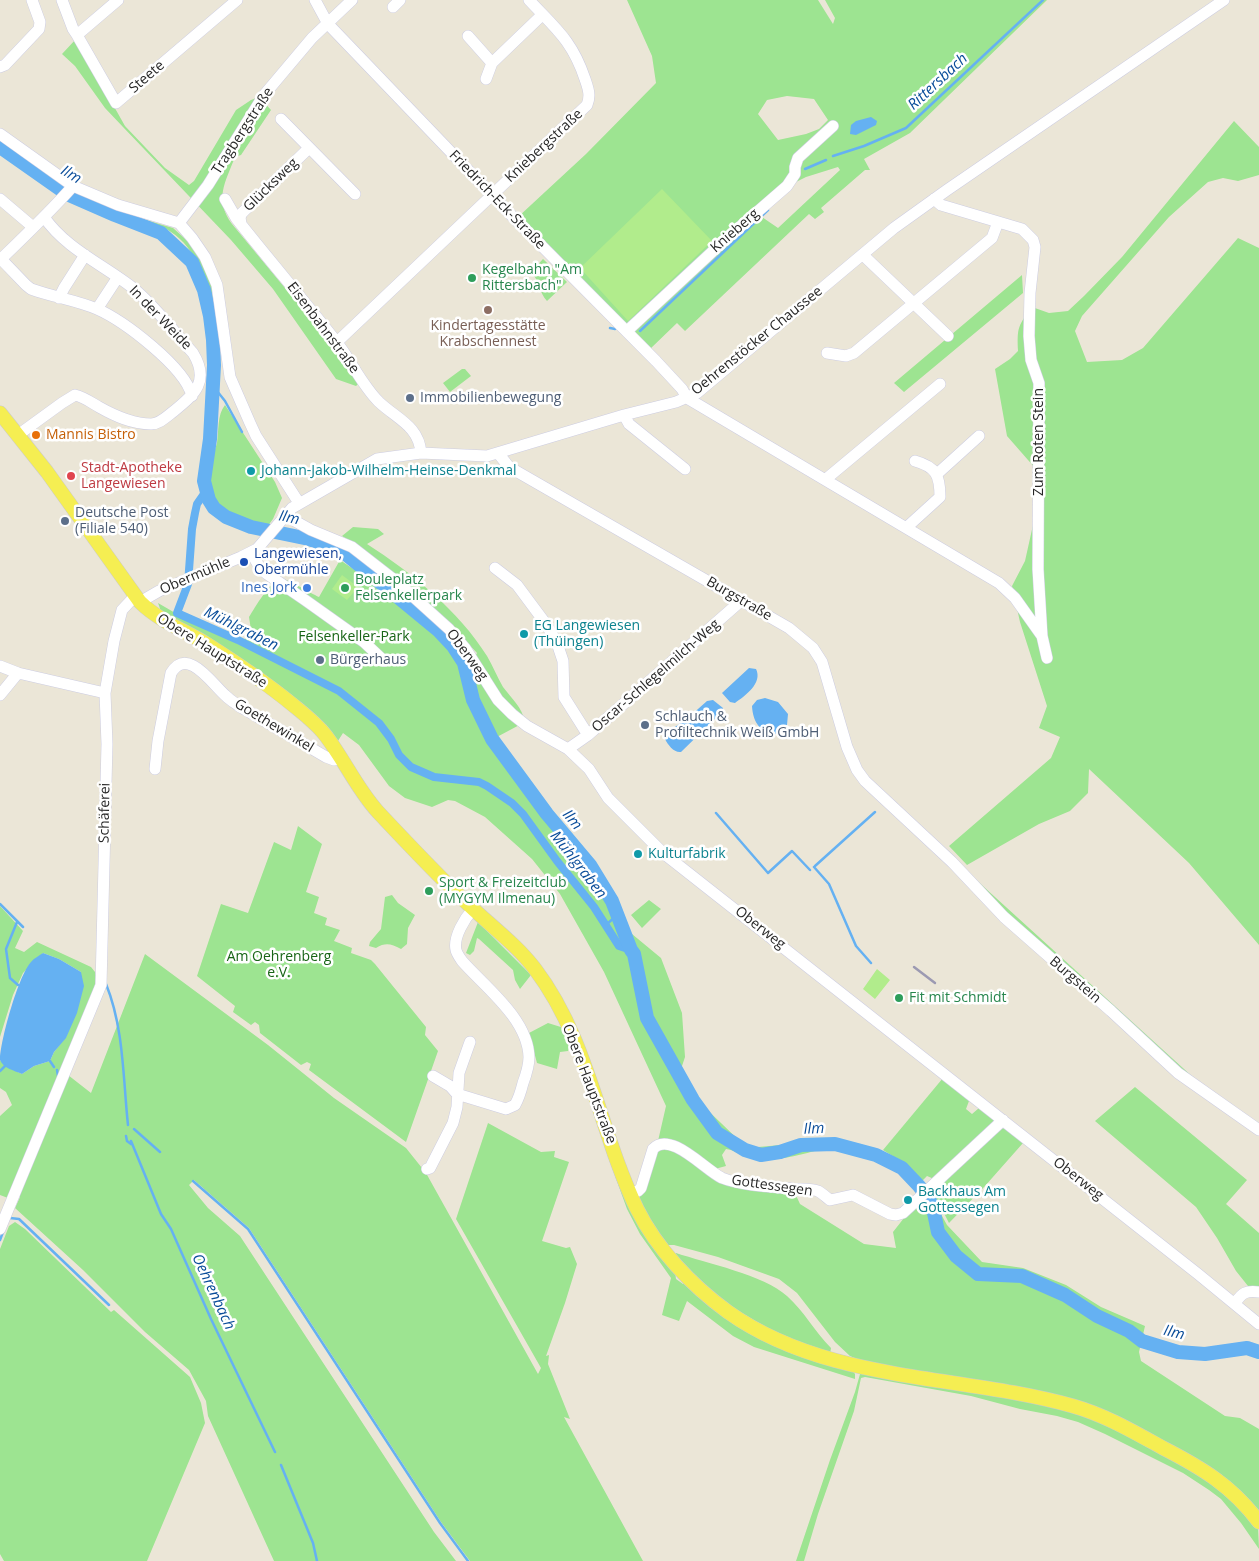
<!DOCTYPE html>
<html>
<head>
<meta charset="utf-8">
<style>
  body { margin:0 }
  canvas { display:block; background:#ebe6d7 }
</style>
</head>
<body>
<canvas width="1259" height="1561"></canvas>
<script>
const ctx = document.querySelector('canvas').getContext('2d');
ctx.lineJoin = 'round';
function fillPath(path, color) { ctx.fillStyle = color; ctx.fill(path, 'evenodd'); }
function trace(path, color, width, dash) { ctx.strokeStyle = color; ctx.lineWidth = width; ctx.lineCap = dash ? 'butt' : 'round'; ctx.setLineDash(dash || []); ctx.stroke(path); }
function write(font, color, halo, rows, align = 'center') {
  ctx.font = font + ' "Open Sans",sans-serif'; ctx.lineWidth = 5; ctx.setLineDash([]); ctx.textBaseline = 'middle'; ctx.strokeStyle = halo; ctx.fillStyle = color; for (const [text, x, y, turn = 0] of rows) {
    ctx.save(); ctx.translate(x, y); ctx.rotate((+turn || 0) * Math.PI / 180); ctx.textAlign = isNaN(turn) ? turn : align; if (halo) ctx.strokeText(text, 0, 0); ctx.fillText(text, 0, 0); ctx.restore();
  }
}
fillPath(new Path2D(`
  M627,0H818L833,24L835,18L825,0H1047L910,133L864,159L870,170H865L821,208L824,212L815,219L809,214L685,331L677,323L649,350L518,217L586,154L656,83L652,56ZM787,96L814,99L828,120L819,129L806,134L778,140L758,114L767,100ZM838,167L840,170L778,228L759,215L792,184L806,177Z
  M76,39L125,126L165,168L189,185L194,181L236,110L251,100L259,97L271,110L241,155L235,157C225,183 214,199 232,224L333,346L359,383L356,386L336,379L273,289L231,240L123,127L105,108L75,66L62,54Z
  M1234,121L1259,147V175L1238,181L1223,178L1208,182L1169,217L1082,316L1075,331L1087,362L1122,360L1143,348L1238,238L1259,248V945L1189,863L1089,769L1088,793L1070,811L1039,824L967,865L949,846L1051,758L1060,737L1039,728L1047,706L1020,622L1012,586L1025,561L1033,525L1035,468L1007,436L995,369L1010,359L1018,351C1017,327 1018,326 1032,307L1049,313L1068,311L1084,296L1122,257Z
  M129,215L173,228L191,244L204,264L211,280L214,308L211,307C204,279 197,249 171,232C162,225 141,222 130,218Z
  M543,259L567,282L547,301C539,293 540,281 531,272Z
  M1022,275L1023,293L904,392L894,383Z
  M462,369H465L471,376L450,392L443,383Z
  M225,405L275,482L282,498L273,519L267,527C236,520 204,512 209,473C211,463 214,453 217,443C219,430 217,415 225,405Z
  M353,527L378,529L384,534L367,544C411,572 459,611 487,656C493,666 497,677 503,687C512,699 522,707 525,722L495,738L537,806L632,934L661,958L682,1013L685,1057L680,1072L696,1099L747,1148L803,1143L819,1150C795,1156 770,1164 744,1156C737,1153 733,1150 726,1149L722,1155L726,1166L711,1170L658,1141L666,1106L604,972L560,894L532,859L485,817L455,801L448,800L432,807L405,798L389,786L359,745L343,733L336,744L327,726L297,700L162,614L158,603L189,621L192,618L244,640L251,630L249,617C255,608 271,578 283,579C290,580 310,593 319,597L340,560L368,579L435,633L470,666L477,653L449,623L350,541L342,536Z
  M298,826L322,844L306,892L319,897L314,913L327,918L325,925L340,930L334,941L352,948L351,953L371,960L375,964L426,1027L425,1035L438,1051L406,1142L309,1070L311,1064L307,1062L301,1065L260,1033L259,1025L255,1022L251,1025L233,1012L235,1006L197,976L221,904L248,913L274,842L291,850Z
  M973,877L1195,1079L1188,1078L1027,935Z
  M392,895L398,903L415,915L408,928L407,944L401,949C391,944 386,942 376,948L369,946L370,942L381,929L385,897Z
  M649,900L661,909L642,928L631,915Z
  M0,906L23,931L15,948L24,952L37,942L91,967L95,972L97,979L81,1026L8,1198L0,1195V1116L12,1105L6,1092L0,1088V1060L5,1066L22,1074L34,1066L50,1061L54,1052L66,1037L81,972L59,959L43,953L23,973L13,995L0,1037Z
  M478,922L531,975L520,989L515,980L513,970L479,939L477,938L474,951L470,955L466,953Z
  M145,954L268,1045L334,1098L406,1148L426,1173L538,1374L541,1368L456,1219L488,1123L541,1152L555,1151L554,1157L569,1162L542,1241L566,1248L570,1247L577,1264L565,1303L546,1356L549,1355L548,1364L570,1419L564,1417L643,1561H470L441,1522L249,1228L194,1180L189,1185L208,1208L240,1236L434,1532L456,1561H274L208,1416L206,1401L189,1370L145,1332L83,1270L15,1208L20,1197L18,1192L68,1075L91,1093Z
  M548,1023L564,1028L570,1046L568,1051L560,1052L557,1069L537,1063L529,1033Z
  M943,1078L969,1101L966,1109L972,1114L979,1108L996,1120L934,1179L927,1176L922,1181L910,1167L883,1150Z
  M1135,1087L1247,1180L1226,1204L1259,1233V1289L1248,1286L1236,1271L1217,1238L1196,1207L1095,1121Z
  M1006,1128L1023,1143L985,1186L949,1223L932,1190L998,1129Z
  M666,1146L720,1179L794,1191L800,1204L864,1244L896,1248L893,1232L904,1218L930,1194L947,1225L982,1262L1023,1268L1066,1285L1101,1307L1145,1326L1139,1352L1141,1361L1225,1416L1240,1418L1259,1429V1514L1090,1406L862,1361L850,1356L835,1342L797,1293L779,1279L718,1257L674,1245H666L656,1232L639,1199L654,1154Z
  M606,1151H609L675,1272L676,1279L683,1284L684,1282L704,1299L852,1370L855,1374V1379L754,1347L733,1336L687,1301L679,1321L662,1315L671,1278L640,1234L627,1209Z
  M15,1222L25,1229L111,1312L114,1310L190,1377L201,1403L205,1423L147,1561H4L0,1554V1249L9,1226Z
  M676,1253C706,1263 764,1275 787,1296C804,1311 815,1332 831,1348L830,1354L783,1337L719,1300L674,1256Z
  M862,1372L1027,1400L1097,1419L1216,1483L1258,1527L1259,1549L1241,1523L1221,1499L1209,1490L1183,1473L1105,1434L1078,1422L1057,1416L1020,1409L971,1396L865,1377L861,1378L854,1411L818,1514L804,1561H796L830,1460L855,1392L860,1374Z`), '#9de491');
fillPath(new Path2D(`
  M662,189L712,241L628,321L580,268Z
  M342,575L358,587L347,600L332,589Z
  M877,969L890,980L875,999L863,989Z`), '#b1ec8c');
fillPath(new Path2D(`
  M871,117L877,121L876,125L856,135L850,134L851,125L856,121Z
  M749,668L756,669C763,683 745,696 735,703L730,702L722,693Z
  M765,698L778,702L788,714L787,725L780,734C762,735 753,724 752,706L757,700Z
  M713,700L723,708L722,712L681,752C674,753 668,745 665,739V734L689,717L707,701Z
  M43,953L59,959L81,972L84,986L77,1013L66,1038L54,1052L50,1061L34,1066L22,1074C15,1071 3,1068 0,1060C0,1042 18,976 31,962C34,958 39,956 43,953Z`), '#65b1f2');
trace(new Path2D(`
  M833,156L864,146L906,128L1043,0
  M805,169L826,160
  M610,328L615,329
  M640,331L768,210
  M213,386L225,401L242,432
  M716,813L768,873L792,851L810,870
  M815,866L875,812
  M814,867L829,884L856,946L871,963
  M0,904L23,927
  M17,922L6,949L10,978L18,985
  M606,925L617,915
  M106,984C124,1028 123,1079 128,1125
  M50,1061L54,1067
  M57,1070L58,1076
  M0,1071L5,1066
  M134,1129L160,1152
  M126,1136L127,1141L131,1144
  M131,1141L161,1214L171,1229L211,1319L275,1452
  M193,1181L248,1229L440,1523L468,1561
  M10,1218L19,1219L109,1305
  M0,1240L3,1232
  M281,1465L313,1543L317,1561`), '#65b1f2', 2.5);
trace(new Path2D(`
  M206,491L197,504L195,513L192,529L188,584L177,613L238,640L339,691L379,723L391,739L399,755L411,767L434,777L479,782L487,786L512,803L523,814L557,861L594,907L619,946L631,950`), '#65b1f2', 8);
trace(new Path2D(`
  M0,147L67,194L115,215L161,233L192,262L204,290L210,316L213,340L214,365L210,439L204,481L209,500L214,508L226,517L251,527L309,539L330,546L347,555L438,630L453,646L464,663L473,700L492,739L547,814L590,865L612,901L631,950L634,954L647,1018L693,1100L717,1133L745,1150L761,1155L780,1152L801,1145L835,1144L876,1155L902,1168L919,1186L929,1199L933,1208L938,1232L956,1256L978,1274L1022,1276L1065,1295L1097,1316L1129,1331L1142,1341L1178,1352L1205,1354L1247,1348L1259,1352`), '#65b1f2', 14);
const minor = new Path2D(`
  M62,0L73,29L77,35
  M118,0L77,35L116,103L237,0
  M315,0L328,24L515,219L656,361L682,389L687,398L999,583L1015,598L1042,636
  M393,7L400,0
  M468,36L492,63
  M0,67L5,65L39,29L40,22L32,0
  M486,79L492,63L542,15
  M281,119L355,194
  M0,134L73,186L118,205L179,223
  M0,199L33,227
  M225,199L236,218C268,259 303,299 335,340C351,360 361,384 379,402C397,419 419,426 421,453
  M934,199L941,205L1022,229L1033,240L1035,247L1030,293L1029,336L1031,360L1039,383L1038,569L1042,636L1047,658
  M179,223L192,238L205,257L217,285L230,377L250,423L256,436L299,503
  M179,223L208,185L264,95L312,38L352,0
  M241,224L240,217L242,213L309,148
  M863,255L948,336
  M1,259L26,285L31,289C53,297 76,300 97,309C124,321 185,367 192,396
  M0,260C25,236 50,212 73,186
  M59,298L64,288L85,255
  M97,309L118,277
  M627,331L726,239L787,186L795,174V167L798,158L833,126
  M337,342L587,105C591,95 588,88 585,79C572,40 555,28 529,0
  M827,353L846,356L854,353L992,238L998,222
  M624,415L629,424L685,469
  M18,435L62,403L75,395C84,397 92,403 99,407C115,416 132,424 151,424C160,424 167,416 174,411C195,394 210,381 193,353C174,332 156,307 133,288C104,265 66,249 44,217
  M498,453L509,467L789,628L813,648L822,662L847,747L857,770L865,781L952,862L1004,917L1111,1011L1178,1073L1259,1130
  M937,474L979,436
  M826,479L940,384
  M287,513L293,520L311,530L352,547L397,582L449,629L465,648L498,700L512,714L527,726L568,749L589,769L608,798L663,853L1198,1274L1259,1324
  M907,527L940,497C940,475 936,467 915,461
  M251,552L260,568L267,574L305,600L364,642L384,661
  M495,568L517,585L546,624L557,643L563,661L564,697L588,735
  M140,602L159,591L241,557L257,549L292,508L377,459L421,453L487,456L624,415L676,402L697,393L894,228L947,190L1224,0
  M0,666L18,673L105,693
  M0,695L18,673
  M568,749L588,735L742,600
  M155,769L158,741L171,673C188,646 212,684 226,696C230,700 235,703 239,706L326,757L334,760L341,759
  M433,1076L450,1086L457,1094L506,1109L515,1105C519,1098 521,1091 523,1083C526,1075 529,1066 529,1057C528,1019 485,987 462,961C460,958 457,954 456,950C453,937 465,918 473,909
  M427,1169L430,1168L453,1123L457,1107L459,1073L470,1042
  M631,1193L638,1191L641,1188L653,1149C670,1130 705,1170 722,1178C742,1186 773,1187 795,1189C802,1189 811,1188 818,1191C822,1193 826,1197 830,1200L853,1195L890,1214L896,1215L903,1213L1003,1120
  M0,1229L101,985L107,744L105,693L114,641L122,610L135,596
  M1235,1303C1242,1293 1246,1290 1259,1292`);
const major = new Path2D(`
  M0,413L47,472L140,602C158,620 183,630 205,643C235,662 265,682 293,705C304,714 317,724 326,736C345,761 357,789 378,812C408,844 438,876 469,905C491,926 517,945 535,969C589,1040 599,1131 637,1209C657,1249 691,1285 728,1312C828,1383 959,1374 1073,1406C1105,1415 1134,1432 1163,1448C1202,1468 1232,1486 1259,1522`);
trace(minor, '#cdcde1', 12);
trace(major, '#cbcbcb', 15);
trace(minor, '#fff', 11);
trace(major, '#f5ee52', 14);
trace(new Path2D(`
  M914,967L935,983`), '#9c9ab2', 2.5);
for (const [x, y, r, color] of [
  [472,278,5,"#2e9e5b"],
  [488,310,5,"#8d6e63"],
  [410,398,5,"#5c6f8a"],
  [36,435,5,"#e8710a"],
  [251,471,5,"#0f9aa8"],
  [71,476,5,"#e0444e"],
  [65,521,5,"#5c6f8a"],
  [244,562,5,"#1a4fb4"],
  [307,588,5,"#3f7fe0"],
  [345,588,5,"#2e9e5b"],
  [524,634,5,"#0f9aa8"],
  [320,660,5,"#5c6f8a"],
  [645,725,5,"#5c6f8a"],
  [638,854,5,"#0f9aa8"],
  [429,891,5,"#2e9e5b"],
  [899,998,5,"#2e9e5b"],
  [908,1200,5,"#0f9aa8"]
]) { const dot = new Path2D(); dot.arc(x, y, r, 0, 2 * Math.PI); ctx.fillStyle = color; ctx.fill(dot); trace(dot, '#fff', 2); }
write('14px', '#272727', '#fff', [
  ["Steete",147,77,-41],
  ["Tragbergstraße",243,131,-57],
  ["Kniebergstraße",544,146,-43],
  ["Glücksweg",271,185,-44],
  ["Friedrich-Eck-Straße",497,200,46],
  ["Knieberg",735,231,-41],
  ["In der Weide",160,318,46],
  ["Eisenbahnstraße",323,328,53],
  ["Oehrenstöcker Chaussee",757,341,-39],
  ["Zum Roten Stein",1039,442,-90],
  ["Obermühle",195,576,-23],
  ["Burgstraße",739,599,30],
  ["Obere Hauptstraße",212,651,32],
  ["Oberweg",467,655,54],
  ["Oscar-Schlegelmilch-Weg",656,676,-41],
  ["Goethewinkel",274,726,31],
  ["Schäferei",105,813,-89],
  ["Oberweg",760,928,38],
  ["Burgstein",1075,980,41],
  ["Obere Hauptstraße",589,1084,69],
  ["Oberweg",1078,1179,38],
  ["Gottessegen",772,1186,8]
]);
write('14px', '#27864d', '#fff', [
  ["Kegelbahn \"Am",482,270],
  ["Rittersbach\"",482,286],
  ["Bouleplatz",355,580],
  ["Felsenkellerpark",355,596],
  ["Sport & Freizeitclub",439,883],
  ["(MYGYM Ilmenau)",439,899],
  ["Fit mit Schmidt",909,998]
], 'left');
write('14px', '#785e54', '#fff', [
  ["Kindertagesstätte",488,326],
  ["Krabschennest",488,342]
]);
write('14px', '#4e5e75', '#fff', [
  ["Immobilienbewegung",420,398],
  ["Deutsche Post",75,513],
  ["(Filiale 540)",75,529],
  ["Bürgerhaus",330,660],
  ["Schlauch &",655,717],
  ["Profiltechnik Weiß GmbH",655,733]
], 'left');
write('14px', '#c56008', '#fff', [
  ["Mannis Bistro",46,435]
], 'left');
write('14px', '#be3a42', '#fff', [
  ["Stadt-Apotheke",81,468],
  ["Langewiesen",81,484]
], 'left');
write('14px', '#0d838f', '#fff', [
  ["Johann-Jakob-Wilhelm-Heinse-Denkmal",261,471],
  ["EG Langewiesen",534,626],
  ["(Thüingen)",534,642],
  ["Kulturfabrik",648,854],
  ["Backhaus Am",918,1192],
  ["Gottessegen",918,1208]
], 'left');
write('14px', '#164399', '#fff', [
  ["Langewiesen,",254,554],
  ["Obermühle",254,570]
], 'left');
write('14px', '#366cbe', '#fff', [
  ["Ines Jork",297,588]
], 'right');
write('14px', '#186516', '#fff', [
  ["Felsenkeller-Park",354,637],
  ["Am Oehrenberg",279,957],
  ["e.V.",279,973]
]);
write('italic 15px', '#094c99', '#fff', [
  ["Rittersbach",938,82,-43],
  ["Ilm",71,175,31],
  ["Ilm",289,518,12],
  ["Mühlgraben",241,629,26],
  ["Ilm",572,820,50],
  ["Mühlgraben",578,865,52],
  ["Ilm",814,1129,-3],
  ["Oehrenbach",213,1292,65],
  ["Ilm",1174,1333,14]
]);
</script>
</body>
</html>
